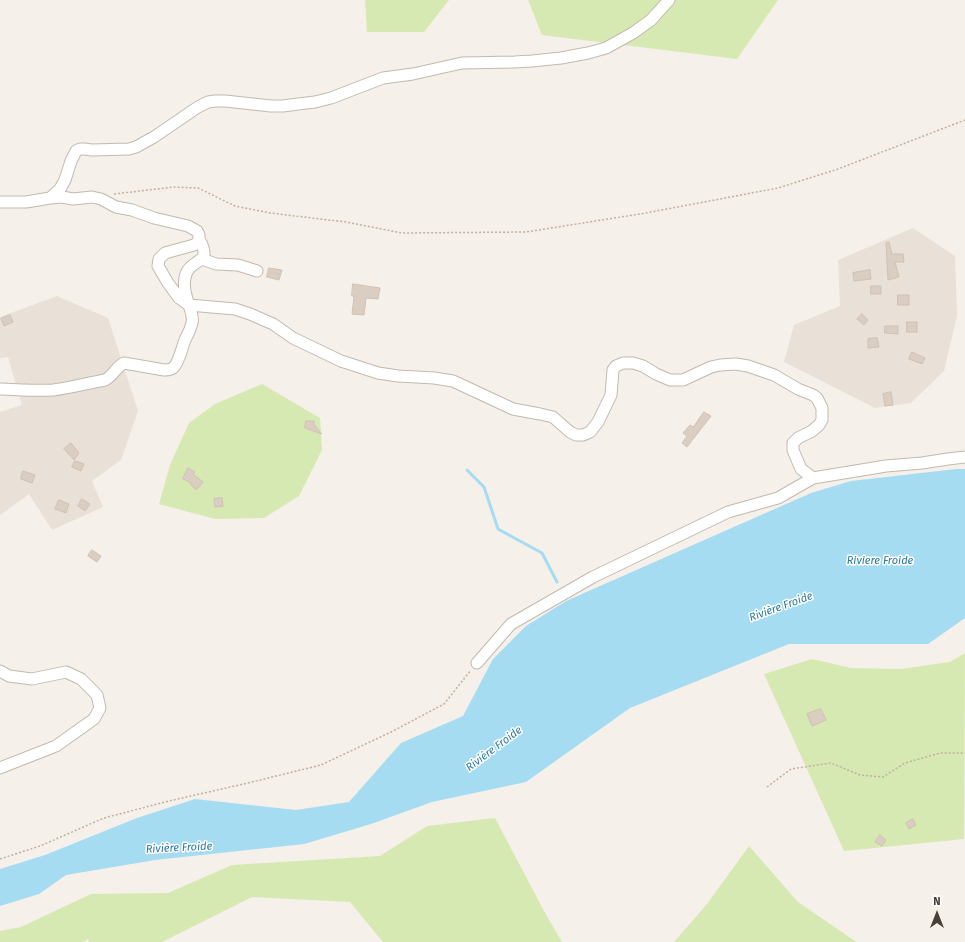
<!DOCTYPE html>
<html>
<head>
<meta charset="utf-8">
<style>
  body { margin:0 }
  #map { position:relative; width:965px; height:942px; overflow:hidden; background:#f5f0e9; font-family:"Fira Sans",sans-serif }
  canvas { display:block }
  .north { position:absolute; left:917px; top:894px; width:40px; height:40px; -webkit-text-stroke:3px #fff; paint-order:stroke; rotate:0deg; font-size:11px; font-weight:700; line-height:16px; text-align:center; color:#494037 }
  .north::after { content:''; display:block; margin:auto; width:14px; height:18px; background:#494037; clip-path:polygon(50% 0,100% 100%,50% 72%,0 100%) }
</style>
</head>
<body>
<div id="map">
<canvas width="965" height="942"></canvas>
<div class="north">N</div>
</div>
<script>
const ctx = document.querySelector('canvas').getContext('2d');
ctx.lineJoin = 'round';
function fillPath(path, color) { ctx.fillStyle = color; ctx.fill(path, 'evenodd'); }
function trace(path, color, width, dash) { ctx.strokeStyle = color; ctx.lineWidth = width; ctx.lineCap = dash ? 'butt' : 'round'; ctx.setLineDash(dash || []); ctx.stroke(path); }
function write(font, color, halo, rows, align = 'center') {
  ctx.font = font + ' "Fira Sans",sans-serif'; ctx.lineWidth = 3; ctx.setLineDash([]); ctx.textBaseline = 'middle'; ctx.strokeStyle = halo; ctx.fillStyle = color; for (const [text, x, y, turn = 0] of rows) {
    ctx.save(); ctx.translate(x, y); ctx.rotate((+turn || 0) * Math.PI / 180); ctx.textAlign = isNaN(turn) ? turn : align; if (halo) ctx.strokeText(text, 0, 0); ctx.fillText(text, 0, 0); ctx.restore();
  }
}
fillPath(new Path2D(`
  M913,228L955,256L957,316L944,371L911,403L875,408L784,362L794,325L840,306L838,260Z
  M57,296L108,318L138,411L121,460L92,481L103,507L52,530L29,494L0,515V412L22,405L8,357L0,358V317Z`), '#e9e1d7');
fillPath(new Path2D(`
  M365,0H449L424,32H367Z
  M528,0H778L737,59L542,35Z
  M262,384L320,418L322,450L299,496L264,518L215,519L159,504L170,465L189,423L215,404Z
  M965,653L964,839L844,851L764,674L812,659L851,668L901,669L950,662Z
  M495,818L544,911L562,942H383L350,902L252,897L162,942H89L88,939L83,942H0V931L21,927L91,894L168,893L232,865L380,856L427,826Z
  M749,846L798,902L855,941L856,942H674L707,904Z`), '#d7e9b2');
fillPath(new Path2D(`
  M956,469H965V618L928,644H789L630,708L526,782L432,802L371,824L304,844L155,860L66,875L39,894L0,906V869L45,855L137,818L195,799L296,810L349,802L401,743L463,716L493,659L526,626L566,601L811,493L851,481Z`), '#a6dcf1');
trace(new Path2D(`
  M467,470L484,487L498,529L542,553L557,582`), '#a6dcf1', 3);
const building = new Path2D(`
  M889,242L892,254H903L904,262H895L899,277L888,280L886,243Z
  M269,268L282,270L279,280L267,277Z
  M870,270L871,279L854,281L853,273Z
  M353,284L380,288L378,299L366,298L364,315L352,314L354,296H352Z
  M871,286H881V294H871Z
  M898,295H909V305H898Z
  M862,314L868,320L864,325L857,319Z
  M10,315L13,322L4,326L1,319Z
  M907,322H917V332H907Z
  M885,326H898V334L885,333Z
  M877,338L879,347L868,348V339Z
  M912,352L925,358L922,364L909,359Z
  M891,392L893,405L885,406L883,394Z
  M704,412L711,416L687,447L682,443L687,436L683,433L690,425L693,427Z
  M306,421H314V425L322,434L305,428Z
  M71,443L79,453L74,460L64,449Z
  M75,461L84,464L81,471L72,467Z
  M188,468L195,472L193,474L203,482L196,490L190,484L191,483L183,479Z
  M23,471L35,475L32,483L21,479Z
  M222,498L223,506L215,507L214,499Z
  M82,499L90,504L85,511L78,506Z
  M59,500L69,504L66,513L55,509Z
  M92,550L101,556L97,562L88,556Z
  M821,709L826,720L812,726L807,714Z
  M913,819L916,825L909,829L906,823Z
  M880,835L886,840L882,846L875,842Z`);
fillPath(building, '#dacdc2');
trace(building, '#d1c1b2', 1);
const minor = new Path2D(`
  M50,198L60,189L65,180L71,161L76,151L80,149H84L92,150L129,149L136,147L154,137L198,107L208,102L215,101H225L271,106H283L298,104L315,102L331,98L383,78L413,74L462,63L514,62L532,61L561,58L588,53L606,48L633,33L651,20L669,0
  M0,202H26L50,198L62,197L73,199L92,197L101,199L116,207L132,210L154,218L188,226L197,231L199,235V239L197,243L194,245L165,253L159,259L158,266L168,283L179,298L189,305L235,309L250,314L273,324L293,338L341,361L378,373L398,376L434,378L453,381L513,409L540,414L553,417L570,432L576,435H583L590,432L598,422L611,395L613,370L616,366L623,363H633L643,366L656,374L670,380H683L711,367L720,365L736,364L748,366L774,375L798,389L813,395L817,398L822,408V420L819,425L812,431L798,438L793,443V450L801,469L813,478
  M202,259L216,264L238,265L257,271
  M0,389C18,390 35,391 53,390C70,388 88,383 105,380C113,376 116,367 124,363L164,370C167,370 170,370 173,368C179,363 182,347 185,340C187,335 190,331 191,326C192,324 193,319 192,317C192,313 190,309 189,305C186,297 183,287 185,278C188,257 215,266 199,239
  M477,663L511,624L593,577L728,512L778,498L813,478L886,466L922,463L948,459L965,457
  M0,671L9,676L32,679L66,672L81,679L97,695L100,708L94,719L56,746L0,768`);
trace(minor, '#c3b9af', 13);
trace(new Path2D(`
  M114,194L174,187L198,188L235,206L270,213L346,222L402,233L526,232L646,213L778,188L838,169L965,120
  M767,787L791,769L831,763L860,775L883,777L905,763L940,753H965
  M0,859L40,846L104,818L169,801L248,783L321,765L391,732L444,704L471,670`), '#c2b09d', 1.5, [2, 2]);
trace(minor, '#fff', 11);
write('italic 11px', '#2a7b9d', '#fff', [
  ["Riviere Froide",880,561],
  ["Rivière Froide",781,607,-20],
  ["Rivière Froide",494,749,-37],
  ["Rivière Froide",179,848,-3]
]);
</script>
</body>
</html>
